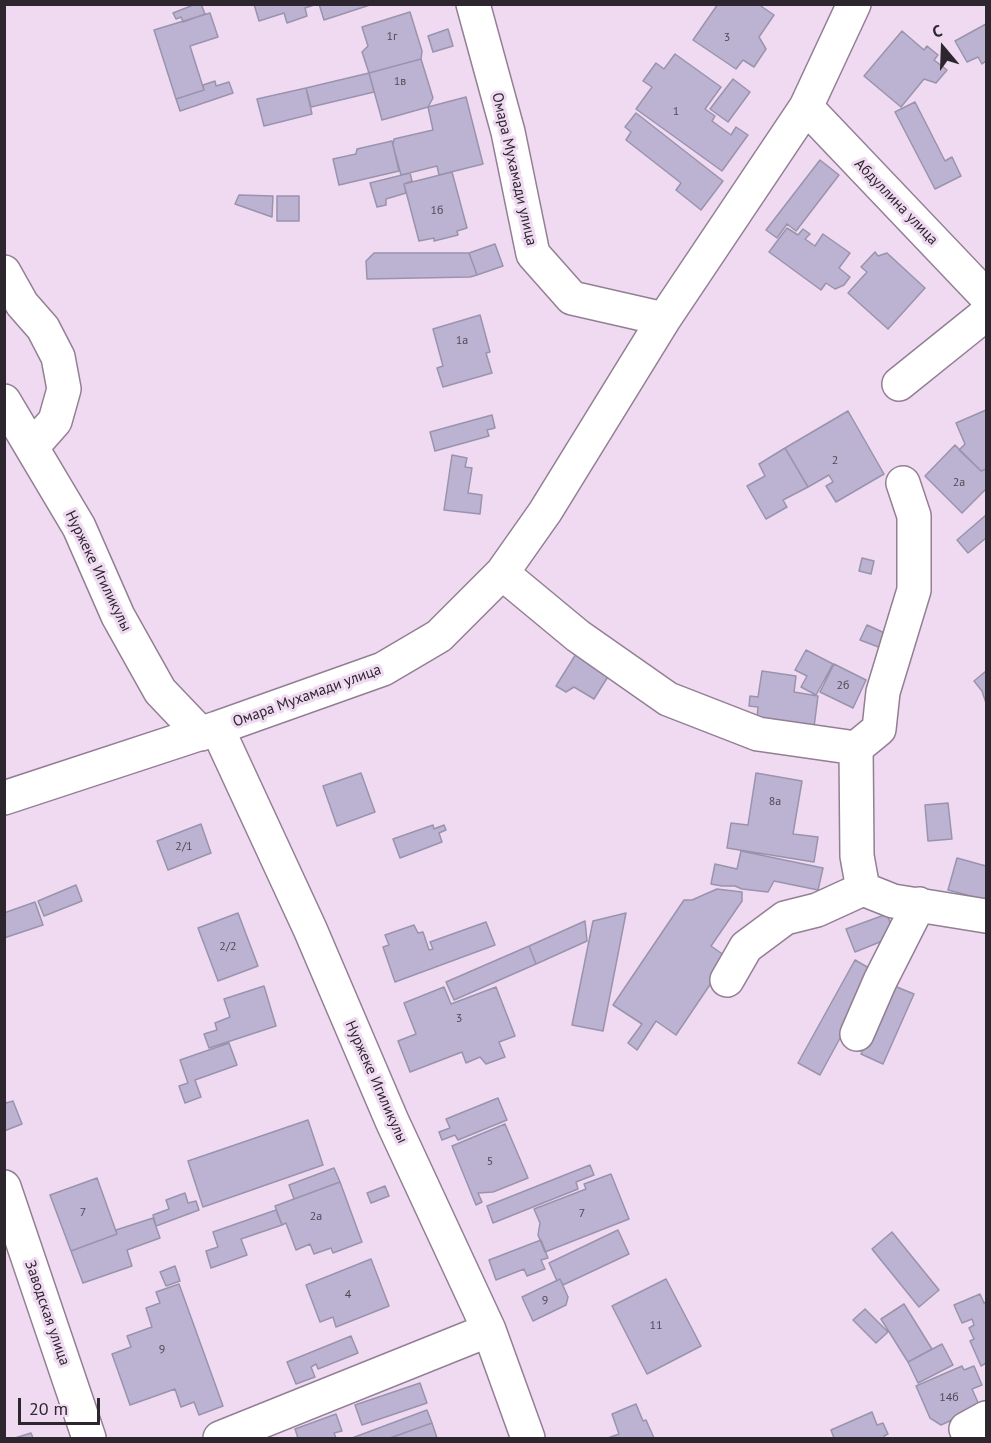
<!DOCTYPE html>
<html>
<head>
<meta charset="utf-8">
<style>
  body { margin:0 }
  #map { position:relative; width:991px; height:1443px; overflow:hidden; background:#efdaf1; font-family:"PT Sans",sans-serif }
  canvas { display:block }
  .frame { position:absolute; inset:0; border:6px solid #2e262e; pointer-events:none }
  .north { position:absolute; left:913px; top:18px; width:60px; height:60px; -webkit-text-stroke:4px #efdaf1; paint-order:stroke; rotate:341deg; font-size:16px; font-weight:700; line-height:24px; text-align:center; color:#2e262e }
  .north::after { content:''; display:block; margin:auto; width:21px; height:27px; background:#2e262e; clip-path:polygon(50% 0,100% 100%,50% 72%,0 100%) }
  .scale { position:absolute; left:18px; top:1398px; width:82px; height:27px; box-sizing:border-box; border:3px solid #2e262e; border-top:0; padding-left:8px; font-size:18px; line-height:21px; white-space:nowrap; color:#2e262e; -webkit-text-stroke:4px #efdaf1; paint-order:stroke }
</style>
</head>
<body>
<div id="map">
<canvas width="991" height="1443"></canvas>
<div class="frame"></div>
<div class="north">С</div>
<div class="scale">20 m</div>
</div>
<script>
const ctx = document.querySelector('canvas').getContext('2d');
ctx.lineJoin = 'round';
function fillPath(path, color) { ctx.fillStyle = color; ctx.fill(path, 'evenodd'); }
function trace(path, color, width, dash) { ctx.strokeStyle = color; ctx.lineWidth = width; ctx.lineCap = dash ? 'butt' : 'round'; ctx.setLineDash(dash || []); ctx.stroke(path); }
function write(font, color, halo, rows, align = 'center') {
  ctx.font = font + ' "PT Sans",sans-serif'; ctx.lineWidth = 6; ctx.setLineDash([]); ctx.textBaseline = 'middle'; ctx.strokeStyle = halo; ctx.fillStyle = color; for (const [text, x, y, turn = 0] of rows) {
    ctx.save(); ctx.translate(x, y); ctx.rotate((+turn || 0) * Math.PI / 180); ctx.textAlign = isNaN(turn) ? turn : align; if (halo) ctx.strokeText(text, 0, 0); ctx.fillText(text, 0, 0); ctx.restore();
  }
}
const building = new Path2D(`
  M196,4H201L205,14L183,22L181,17L176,19L173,13Z
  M254,4H317L305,8L307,16L287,23L284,13L259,21Z
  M319,4H373L324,20Z
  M718,4H758L774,15L759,37L766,49L754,67L743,60L736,69L693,40Z
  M410,12L422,51L421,59L369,73L362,52L368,46L362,27Z
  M210,13L218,37L190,46L204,90L176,99L154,30Z
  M986,24V61L982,64L978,57L967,62L955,41Z
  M448,29L453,46L433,52L428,36Z
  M902,31L924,50L927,46L938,55L934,60L947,70L936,83L924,79L901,107L864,76Z
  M675,54L721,87L705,109L715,116L712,121L731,135L736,127L748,135L722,171L636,109L652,87L643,81L656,63L664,69Z
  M421,59L433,98L428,107L382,120L369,73Z
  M369,73L374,92L311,107L306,88Z
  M733,79L750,92L728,122L710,109Z
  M215,81L216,86L229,82L233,93L180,111L176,99L204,90L203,85Z
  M306,88L312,114L264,126L257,99Z
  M466,97L483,164L439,175L437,166L401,175L393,145L394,139L433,130L428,107Z
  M915,102L945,161L952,157L961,176L935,189L895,112Z
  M636,113L723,181L701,210L676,190L681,183L626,140L631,132L625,127Z
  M392,141L399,171L339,185L333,159L356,154L357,149Z
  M820,160L839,175L796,231L787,224L777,238L766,230Z
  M452,172L467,228L457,231L458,235L434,241V238L419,241L404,184Z
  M410,173L412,181L404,184L406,193L386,199V205L377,207L370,183Z
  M239,195L273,196L272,217L235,204Z
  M277,196H299V221H277Z
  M787,228L798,235L803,229L810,234L805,239L815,246L823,234L850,253L839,268L850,277L844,285L835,289L826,283L821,290L769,252Z
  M495,244L503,266L477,275L469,253Z
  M875,252L878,256L887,253L925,288L888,329L848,293L867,272L861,267Z
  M374,253H469L477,275L470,277L367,279L366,261Z
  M480,315L490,352L486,353L492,373L443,387L437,368L443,366L433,329Z
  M986,410V469L981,471L959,450L965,444L956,423Z
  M848,411L884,474L836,502L826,486L833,482L829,475L808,487L785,448Z
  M492,415L495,428L487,430L489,436L435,451L430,432Z
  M955,445L981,471L986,469V489L962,513L925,476Z
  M785,448L808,487L783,500L787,507L766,519L747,486L765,476L759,464Z
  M452,455L467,458L465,467L472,468L468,493L482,495L480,514L444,510Z
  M986,515V538L968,553L957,540Z
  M862,558L874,561L871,574L859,571Z
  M867,625L887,634L881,648L860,640Z
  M806,650L833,664L816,695L801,687L807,676L795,670Z
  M576,654L609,675L594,699L574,687L566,692L556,686Z
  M834,664L866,680L853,708L820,692Z
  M762,671L796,676L794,692L818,696L814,727L757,719L758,707L749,706L750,696L758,697Z
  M986,671V703L982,691L974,681Z
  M361,773L375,812L337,826L323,786Z
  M756,773L802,781L793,834L818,837L814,862L727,848L731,823L748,825Z
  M948,803L952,839L928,841L925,805Z
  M201,824L211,853L168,870L157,841Z
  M433,825L434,829L444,825L446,830L439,833L442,842L400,858L393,839Z
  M741,851L823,868L818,890L774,881L768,892L742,889L735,886H722L711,884L715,864L737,869Z
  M957,858L986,866V900L948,890Z
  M76,885L82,901L44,916L38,901Z
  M717,889L742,892V901L711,946L728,958L676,1035L656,1021L637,1050L628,1043L642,1024L613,1005L684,900H692Z
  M35,902L43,925L4,938V913Z
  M238,913L258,966L218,981L198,928Z
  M626,913L603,1031L572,1025L593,921Z
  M887,914L895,936L855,952L846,929Z
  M585,921L587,941L536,964L529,946Z
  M486,922L495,945L395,982L383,947L389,945L385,935L414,925L418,933L423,932L429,950L433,949L430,942Z
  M529,946L536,964L454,1000L446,982Z
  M855,960L876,972L820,1075L798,1063Z
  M892,985L914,994L883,1064L861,1054Z
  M264,986L276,1026L209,1048L204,1034L217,1030L215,1023L230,1017L224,999Z
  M444,987L451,1004L496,987L515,1036L499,1042L505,1057L486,1064L480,1057L466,1063L462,1052L410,1072L398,1041L416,1034L404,1003Z
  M229,1043L237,1065L195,1080L201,1097L185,1103L179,1086L188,1083L180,1060Z
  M498,1098L507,1120L458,1140L455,1135L442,1140L439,1132L450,1128L446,1119Z
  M4,1100L6,1103L13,1101L22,1124L4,1131Z
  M308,1120L323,1165L203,1207L188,1161Z
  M505,1124L528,1178L493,1192L478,1193L482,1202L476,1205L452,1146Z
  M590,1165L594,1175L576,1182L578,1189L493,1223L487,1206Z
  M334,1168L340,1182L294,1199L289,1185Z
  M611,1174L629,1219L545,1252L538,1235L540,1223L534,1209L586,1189L584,1184Z
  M97,1178L117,1234L71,1251L50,1195Z
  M340,1182L362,1242L333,1253L331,1248L314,1254L310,1244L296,1250L286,1223L282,1225L275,1206Z
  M385,1186L389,1196L371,1203L367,1193Z
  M185,1193L188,1203L196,1201L199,1210L156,1226L153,1215L169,1209L166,1200Z
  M276,1210L282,1225L241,1239L247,1255L211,1268L206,1251L218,1247L213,1232Z
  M153,1218L160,1238L127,1250L132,1266L83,1283L71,1251L117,1234L116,1230Z
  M618,1230L629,1254L563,1285L560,1279L557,1281L549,1263Z
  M892,1232L939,1290L919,1307L872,1249Z
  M541,1240L548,1258L541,1260L545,1269L527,1276L524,1269L496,1280L489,1260Z
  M371,1259L389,1306L336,1327L333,1317L320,1322L306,1285Z
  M175,1266L180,1281L166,1286L160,1272Z
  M560,1279L568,1297L566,1305L533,1321L522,1297Z
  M666,1279L701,1346L647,1374L612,1306Z
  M179,1284L223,1406L199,1415L194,1402L181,1407L175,1389L130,1405L112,1354L131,1347L127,1336L152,1327L146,1308L160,1303L156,1292Z
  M980,1294L984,1303L986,1302V1363L981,1366L970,1341L974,1339L969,1328L974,1325L972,1319L962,1323L954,1305Z
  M904,1304L932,1349L908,1362L881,1319Z
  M865,1309L888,1332L876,1343L853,1320Z
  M351,1336L358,1353L318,1369L316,1364L311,1367L315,1377L296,1384L287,1362Z
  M942,1344L953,1365L918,1383L908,1362Z
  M962,1366L964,1370L974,1366L982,1385L972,1389L980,1407L941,1425L930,1418L916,1386Z
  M420,1383L427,1403L362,1425L355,1405Z
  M636,1404L643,1421L646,1420L654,1438H608L619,1434L612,1414Z
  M427,1410L432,1423L390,1438H352Z
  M872,1412L877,1425L883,1423L888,1434L884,1436L885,1438H834L831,1430Z
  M336,1414L342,1431L334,1433L336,1438H298L295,1429Z
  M432,1423L437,1438H390Z
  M31,1433L33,1438H15Z`);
fillPath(building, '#bbb3d1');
trace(building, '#9a93ad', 1.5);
const minor = new Path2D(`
  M473,4L508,132L533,254L572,298L664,319
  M806,107L986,296
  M4,272L22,304L43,328L58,357L64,389L55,421L32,447
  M899,384L986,314
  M4,401L79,527L118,616L160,691L201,734
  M502,573L578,636L668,699L758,734L856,748L879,729L883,692L914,590V516L903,483
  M217,728L310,929L392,1121L489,1330L528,1438
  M4,798L217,728L383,669L439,636L502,573L545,512L664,319L806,107L854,4
  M863,889L893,901L986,916
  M727,980L746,947L785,918L817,910L863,889L857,856L856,748
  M857,1034L880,981L919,904
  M4,1187L89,1438
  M966,1429L986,1418
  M220,1438L489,1330`);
trace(minor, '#937f94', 36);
trace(minor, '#fff', 33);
write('12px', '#514957', null, [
  ["1г",392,37],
  ["3",727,38],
  ["1в",400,82],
  ["1",676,112],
  ["1б",437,211],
  ["1а",462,341],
  ["2",835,461],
  ["2а",959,483],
  ["2б",843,686],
  ["8а",775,802],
  ["2/1",184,847],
  ["2/2",228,947],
  ["3",459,1019],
  ["5",490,1162],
  ["7",83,1213],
  ["7",582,1214],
  ["2а",316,1217],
  ["4",348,1295],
  ["9",545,1301],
  ["11",656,1326],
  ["9",162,1350],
  ["14б",949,1398]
]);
write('15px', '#2e262e', '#efdaf1', [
  ["Омара Мухамади улица",514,169,77],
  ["Абдуллина улица",896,202,46],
  ["Нуржеке Игиликулы",98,571,64],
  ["Омара Мухамади улица",307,696,-20],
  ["Нуржеке Игиликулы",376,1082,66],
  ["Заводская улица",47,1313,71]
]);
</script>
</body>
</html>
